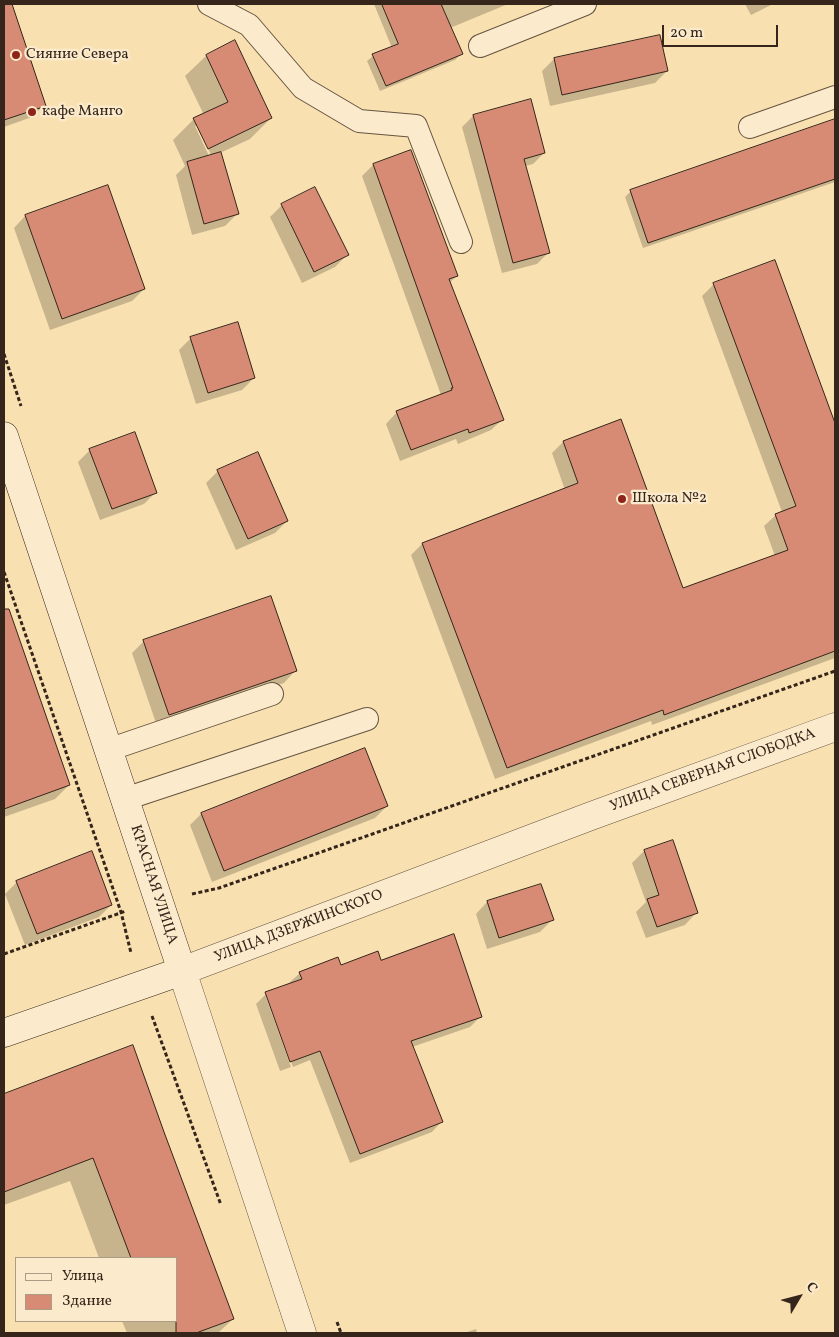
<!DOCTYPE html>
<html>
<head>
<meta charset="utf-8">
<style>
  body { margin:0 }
  #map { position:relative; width:839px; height:1337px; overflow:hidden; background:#f9e0b0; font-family:Vollkorn,serif }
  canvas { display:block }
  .frame { position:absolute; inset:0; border:5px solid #35251a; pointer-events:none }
  .legend { position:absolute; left:15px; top:1257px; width:162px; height:65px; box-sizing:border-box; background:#fbebcc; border:1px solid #ac9c85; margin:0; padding:6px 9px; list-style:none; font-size:15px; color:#35251a }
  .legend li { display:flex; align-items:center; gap:10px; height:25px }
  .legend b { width:25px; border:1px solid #ac9c85 }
  .north { position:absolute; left:774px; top:1272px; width:50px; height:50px; -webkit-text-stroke:4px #fbebcc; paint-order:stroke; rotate:53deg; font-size:14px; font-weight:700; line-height:20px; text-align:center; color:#35251a }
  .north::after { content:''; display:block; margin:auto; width:18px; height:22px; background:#35251a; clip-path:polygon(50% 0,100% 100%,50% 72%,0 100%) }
  .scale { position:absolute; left:662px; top:25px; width:116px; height:22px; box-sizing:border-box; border:2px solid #35251a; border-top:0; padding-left:6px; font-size:15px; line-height:18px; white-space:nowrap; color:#35251a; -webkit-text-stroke:4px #fbebcc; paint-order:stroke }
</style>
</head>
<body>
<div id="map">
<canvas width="839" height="1337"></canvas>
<div class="frame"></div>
<ul class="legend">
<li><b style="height:6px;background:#fbebcc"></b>Улица</li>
<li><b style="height:14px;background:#d88b74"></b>Здание</li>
</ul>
<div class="north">С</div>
<div class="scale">20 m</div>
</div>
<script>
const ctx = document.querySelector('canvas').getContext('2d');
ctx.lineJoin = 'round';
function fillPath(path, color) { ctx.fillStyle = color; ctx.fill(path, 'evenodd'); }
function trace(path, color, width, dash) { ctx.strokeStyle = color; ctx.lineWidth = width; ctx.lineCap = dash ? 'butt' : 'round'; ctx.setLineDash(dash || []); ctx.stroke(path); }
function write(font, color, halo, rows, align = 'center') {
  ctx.font = font + ' Vollkorn,serif'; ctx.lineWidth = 4.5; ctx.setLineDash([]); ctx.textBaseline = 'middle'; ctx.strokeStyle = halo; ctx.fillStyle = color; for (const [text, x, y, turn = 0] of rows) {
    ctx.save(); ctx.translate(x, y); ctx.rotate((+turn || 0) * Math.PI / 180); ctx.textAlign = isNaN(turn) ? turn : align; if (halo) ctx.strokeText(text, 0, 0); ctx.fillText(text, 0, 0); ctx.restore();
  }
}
fillPath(new Path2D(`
  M4,4H11L44,105L32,117L4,127Z
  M374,4H508L450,28L461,54L455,60L380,91L367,61L373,56L392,48Z
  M745,4H773L751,15Z
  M659,36L667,71L655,83L550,106L542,71L554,59Z
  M234,42L271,118L250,139L220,153L237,214L225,226L192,235L176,175L185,166L173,140L194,119L204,115L185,76L206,56ZM195,126H198L211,155L209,156Z
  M473,116L544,153L533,164L525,166L548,253L537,264L502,273L462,127Z
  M835,121V182L643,248L625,197L631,191Z
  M411,152L457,276L449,283L503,419L491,430L458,444L456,439L400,461L386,424L397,412L441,395L362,176L373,165Z
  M282,205L347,255L335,267L302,283L270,217Z
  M25,216L144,289L132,301L50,330L14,228Z
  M774,262L835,426V658L652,725L651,721L495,779L411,555L422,544L565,490L552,453L563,442L683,590L775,556L764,526L776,515L782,512L702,296L714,284Z
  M191,338L254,378L242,390L196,404L179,350Z
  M90,450L156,492L144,504L100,520L78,462Z
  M218,471L287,521L275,533L236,550L206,483Z
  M10,615L69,785L55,799L4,817V617Z
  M144,641L295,671L284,683L157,726L132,653Z
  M387,806L375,818L212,882L190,825L201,814Z
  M672,841L696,913L685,925L646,938L636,912L646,902L632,863L644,851Z
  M17,882L111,905L99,917L25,945L5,894Z
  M487,902L552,920L540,932L487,949L476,914Z
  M380,962L481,1016L470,1027L412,1047L442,1121L432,1132L350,1163L310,1060L293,1067L268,997H266L291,1067L280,1071L256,1004L266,994L290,985L289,983L300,973Z
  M133,1047L233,1319L218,1333H127L122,1321H176V1258H99L70,1181L4,1205V1095Z
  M476,1329L477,1333H464Z`), '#0003');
const building = new Path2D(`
  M4,4H12L46,106L4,120Z
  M382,4H441L463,54L386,86L372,54L398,44Z
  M660,35L668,71L562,95L554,58Z
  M235,40L272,118L208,149L193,118L228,102L206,55Z
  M531,99L545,153L524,159L550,253L513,263L473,115Z
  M835,119V179L648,243L630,190Z
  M411,150L458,276L449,279L504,420L469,433L468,429L411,450L396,411L452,390L451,388H453L373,164Z
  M221,152L239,214L204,224L187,162Z
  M108,185L145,289L62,319L25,215Z
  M315,187L349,255L314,272L281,204Z
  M775,260L835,423V651L664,715L663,710L507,768L422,543L578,483L563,441L621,419L683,588L788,550L775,514L796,506L713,283Z
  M238,322L255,378L208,393L190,337Z
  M135,432L157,493L112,509L89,449Z
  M258,452L288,521L248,539L217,470Z
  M271,596L297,671L169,715L143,640Z
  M4,609H9L70,785L4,809Z
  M365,748L388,806L224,871L201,813Z
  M673,840L698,913L657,927L647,899L659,895L644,850Z
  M92,851L112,905L37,934L16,881Z
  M541,884L554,920L499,938L487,901Z
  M454,934L482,1017L411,1041L443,1122L360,1154L320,1051L290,1062L265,992L302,979L299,972L338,957L341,965L378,951L381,960Z
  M133,1045L164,1132L234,1319L196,1333H176V1258H131L93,1158L4,1192V1094Z`);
fillPath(building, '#d88b74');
trace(building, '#35251a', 1);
const lane = new Path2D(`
  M209,4L249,25L303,88L359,121L416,126L461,242
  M480,46L585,4
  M750,127L835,97
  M108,750L272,694
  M125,799L367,719`);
const street = new Path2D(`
  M302,1333L182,971L591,816L835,727`);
const secondary = new Path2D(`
  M4,436L182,971L4,1033`);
trace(lane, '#665440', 24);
trace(street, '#665440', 29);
trace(secondary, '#35251a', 29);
trace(new Path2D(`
  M4,354L21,406
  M4,572L121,912L131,953
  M192,894L219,888L835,671
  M4,954L126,911
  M152,1016L221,1205
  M337,1322L341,1333`), '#35251a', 3, [4, 2.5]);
trace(lane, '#fbebcc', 22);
trace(street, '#fbebcc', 28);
trace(secondary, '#fbebcc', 28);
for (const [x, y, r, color] of [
  [16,55,5,"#8f2418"],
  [32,112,5,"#8f2418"],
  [622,499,5,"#8f2418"]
]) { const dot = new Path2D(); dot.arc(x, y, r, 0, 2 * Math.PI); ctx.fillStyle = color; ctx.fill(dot); trace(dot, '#fbebcc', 2); }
write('15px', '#35251a', '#fbebcc', [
  ["Сияние Севера",26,55],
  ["кафе Манго",42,112],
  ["Школа №2",632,499]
], 'left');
write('15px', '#35251a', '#fbebcc', [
  ["УЛИЦА СЕВЕРНАЯ СЛОБОДКА",713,771,-20],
  ["КРАСНАЯ УЛИЦА",153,885,72],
  ["УЛИЦА ДЗЕРЖИНСКОГО",299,927,-21]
]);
</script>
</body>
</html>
